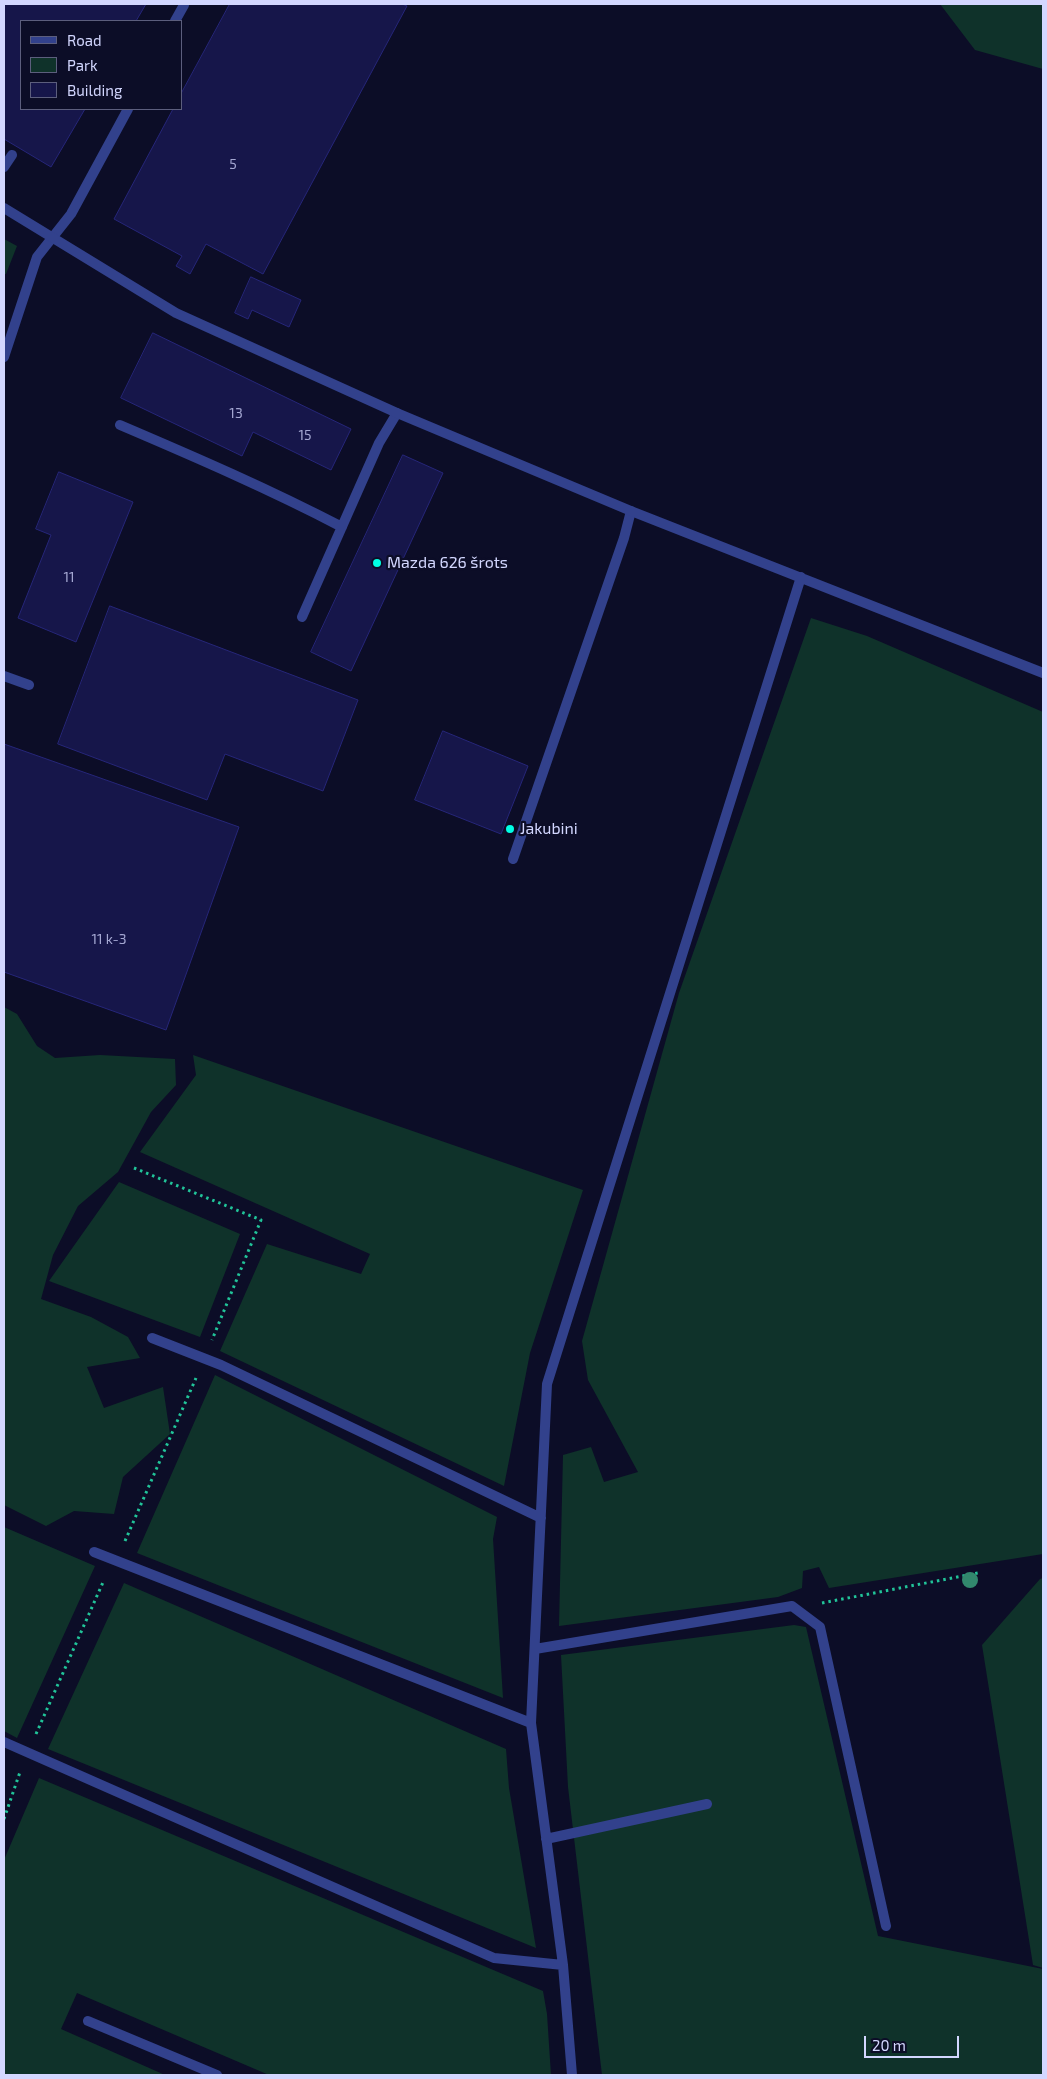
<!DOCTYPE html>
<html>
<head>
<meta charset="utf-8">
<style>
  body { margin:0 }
  #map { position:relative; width:1047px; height:2079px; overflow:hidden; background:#0c0d27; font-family:"Exo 2",sans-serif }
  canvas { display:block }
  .frame { position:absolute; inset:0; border:5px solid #d3d7ff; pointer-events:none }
  .legend { position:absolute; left:20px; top:20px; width:162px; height:90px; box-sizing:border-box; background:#0c0d27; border:1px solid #5c5e7d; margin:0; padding:6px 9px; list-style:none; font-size:15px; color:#d3d7ff }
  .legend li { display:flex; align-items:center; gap:10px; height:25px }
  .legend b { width:25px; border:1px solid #5c5e7d }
  .scale { position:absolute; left:864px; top:2036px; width:95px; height:22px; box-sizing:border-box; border:2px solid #d3d7ff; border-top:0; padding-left:6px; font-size:15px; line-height:18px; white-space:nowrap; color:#d3d7ff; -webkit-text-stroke:4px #0c0d27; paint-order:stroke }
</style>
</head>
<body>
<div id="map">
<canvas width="1047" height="2079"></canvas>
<div class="frame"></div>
<ul class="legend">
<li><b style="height:6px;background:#32418c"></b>Road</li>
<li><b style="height:14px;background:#0f322a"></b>Park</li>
<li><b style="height:14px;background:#16164a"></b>Building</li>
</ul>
<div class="scale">20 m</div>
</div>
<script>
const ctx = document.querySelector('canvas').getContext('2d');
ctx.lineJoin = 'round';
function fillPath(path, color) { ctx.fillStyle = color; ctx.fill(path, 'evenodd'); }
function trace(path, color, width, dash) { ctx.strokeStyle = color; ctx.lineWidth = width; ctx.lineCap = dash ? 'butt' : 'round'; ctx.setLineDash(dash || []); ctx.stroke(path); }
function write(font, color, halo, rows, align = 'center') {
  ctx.font = font + ' "Exo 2",sans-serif'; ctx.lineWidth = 4.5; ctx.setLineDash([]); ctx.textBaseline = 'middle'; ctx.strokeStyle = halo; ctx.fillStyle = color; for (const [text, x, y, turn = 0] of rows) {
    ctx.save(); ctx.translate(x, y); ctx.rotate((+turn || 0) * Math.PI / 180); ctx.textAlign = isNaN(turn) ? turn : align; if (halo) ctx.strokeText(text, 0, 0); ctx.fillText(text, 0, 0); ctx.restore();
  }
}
fillPath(new Path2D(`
  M940,4H1043V69L975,50Z
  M4,239L17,246L6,274H4Z
  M811,618L867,636L1043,712V1554L829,1588L819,1567L803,1571L802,1588L778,1597L559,1626L563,1455L591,1447L604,1482L638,1472L588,1380L582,1341L679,993Z
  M4,1007L17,1014L37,1046L55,1058L100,1055L175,1059L176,1085L151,1112L118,1172L78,1206L53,1255L41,1299L91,1317L128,1337L140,1358L87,1367L104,1408L163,1387L170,1434L123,1477L114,1514L74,1511L46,1526L4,1505Z
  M193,1055L583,1190L530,1353L504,1486L220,1351L267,1244L361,1274L370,1254L140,1152L196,1075Z
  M119,1182L240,1234L200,1337L49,1281Z
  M215,1375L497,1517L493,1539L503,1698L137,1553Z
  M4,1527L95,1566L17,1738L4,1731Z
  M1043,1578V1968L1033,1965L982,1645L1040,1579Z
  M124,1583L506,1749L509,1788L536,1948L48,1749Z
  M794,1625L806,1627L878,1936L1043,1969V2075H602L568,1787L561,1655Z
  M39,1778L543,1991L547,2014L551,2075H269L77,1993L61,2029L165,2075H4V1860Z`), '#0f322a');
const building = new Path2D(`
  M4,4H146L136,21H21V109H85L51,167L4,139Z
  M230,4H402L407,6L263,274L206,244L190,274L176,266L182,256L114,219L173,109H181V94Z
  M251,277L301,300L289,327L252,310L248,319L235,313Z
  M153,333L351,429L331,470L253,432L242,456L121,398Z
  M403,455L443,473L351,671L311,652Z
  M59,472L133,502L76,642L18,618L51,535L36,529Z
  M110,606L358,700L323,791L225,754L207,800L58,744Z
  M443,731L528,766L501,834L415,800Z
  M4,744L239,827L166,1030L4,972Z`);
fillPath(building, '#16164a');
trace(building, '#262679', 1);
trace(new Path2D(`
  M134,1168L261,1220L212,1340
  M125,1541L196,1378
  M822,1603L978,1573
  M36,1734L104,1580
  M4,1819L20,1772`), '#21c499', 3, [2.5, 4]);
trace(new Path2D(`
  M175,21L184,5
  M4,167L12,155
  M4,357L37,257L71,214L128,109
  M120,425C195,457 269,489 342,527
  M302,617L379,443L397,413
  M4,676L29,685
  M513,859L624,538L631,511`), '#32418c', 10);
trace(new Path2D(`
  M4,208L176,313L397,413L631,511L1043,673
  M152,1338L221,1365L541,1518
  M94,1552L531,1723
  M535,1649L792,1606L820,1627L886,1926
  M4,1742L494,1958L563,1965
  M546,1839L707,1804
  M88,2021L217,2075
  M572,2075L563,1965L531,1723L547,1384L801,577`), '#32418c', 10);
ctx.fillStyle = '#32886d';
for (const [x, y] of [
  [970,1580]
]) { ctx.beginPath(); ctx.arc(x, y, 8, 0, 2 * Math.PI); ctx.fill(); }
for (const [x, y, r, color] of [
  [377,563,5,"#00fee4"],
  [510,829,5,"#00fee4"]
]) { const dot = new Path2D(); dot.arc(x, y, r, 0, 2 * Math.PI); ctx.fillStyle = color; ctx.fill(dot); trace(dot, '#0c0d27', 2); }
write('14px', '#a4a7d2', null, [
  ["5",233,164],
  ["13",236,413],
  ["15",305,435],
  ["11",69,577],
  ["11 k-3",109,939]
]);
write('16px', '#d3d7ff', '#0c0d27', [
  ["Mazda 626 šrots",387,563],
  ["Jakubini",520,829]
], 'left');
</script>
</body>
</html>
